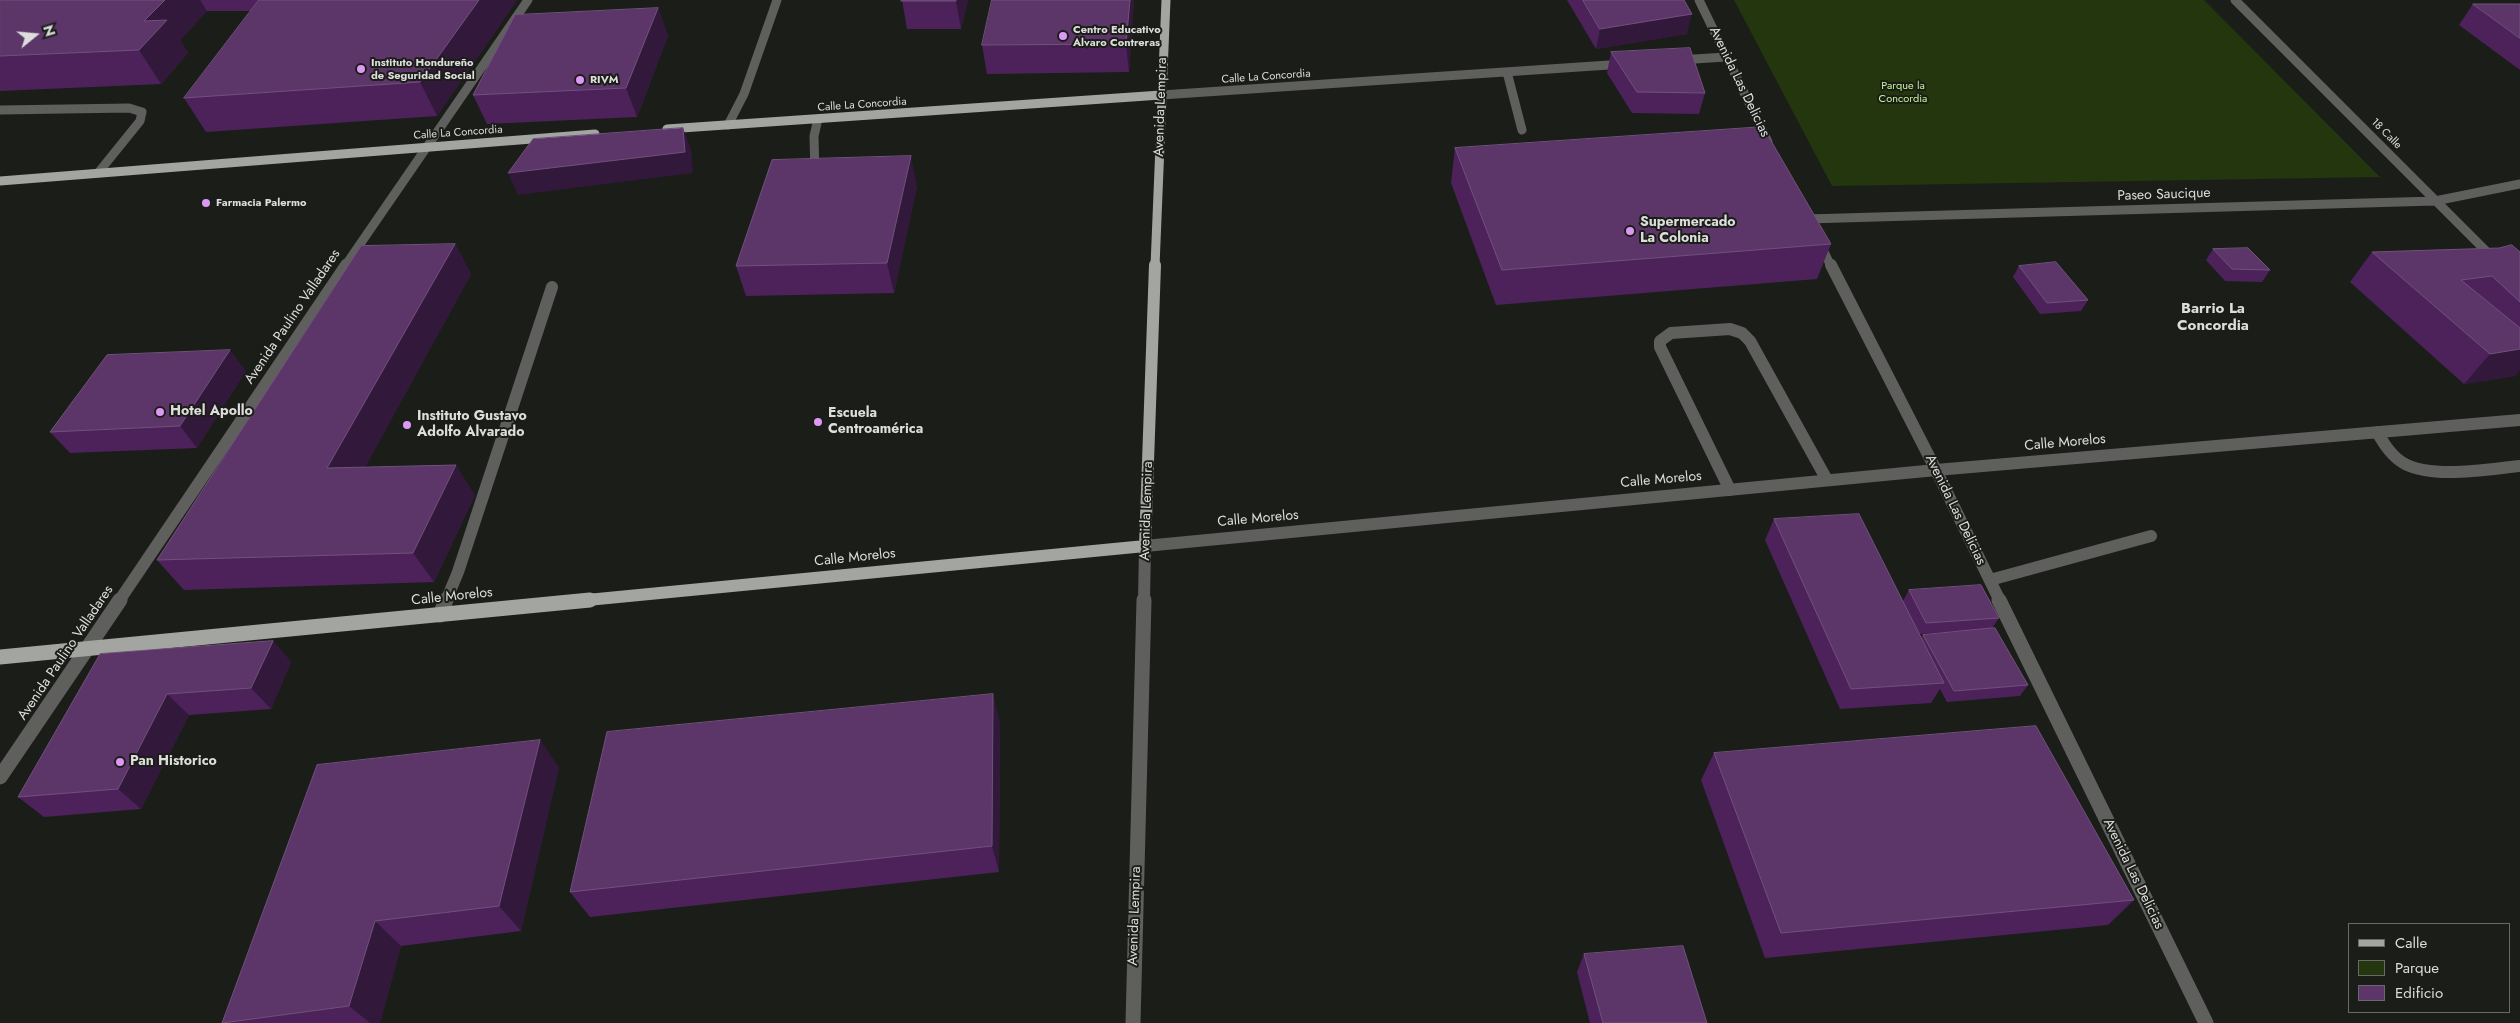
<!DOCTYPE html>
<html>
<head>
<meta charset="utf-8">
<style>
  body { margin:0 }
  #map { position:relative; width:2520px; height:1023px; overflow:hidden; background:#1b1d19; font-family:Jost,sans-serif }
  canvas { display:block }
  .legend { position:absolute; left:2348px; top:923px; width:162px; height:90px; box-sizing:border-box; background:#1b1d19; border:1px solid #696a67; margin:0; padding:6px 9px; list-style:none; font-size:15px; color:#dddedc }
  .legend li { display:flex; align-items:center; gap:10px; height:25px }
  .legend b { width:25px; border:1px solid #696a67 }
  .north { position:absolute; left:10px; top:10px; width:50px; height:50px; -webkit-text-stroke:4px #1b1d19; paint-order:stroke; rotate:73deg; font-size:14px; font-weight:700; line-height:20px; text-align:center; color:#dddedc }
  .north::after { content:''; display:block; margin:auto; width:18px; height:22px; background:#dddedc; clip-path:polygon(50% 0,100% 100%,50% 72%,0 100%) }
</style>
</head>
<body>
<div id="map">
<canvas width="2520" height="1023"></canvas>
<ul class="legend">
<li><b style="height:6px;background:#a3a5a1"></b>Calle</li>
<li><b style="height:14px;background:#23360e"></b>Parque</li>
<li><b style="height:14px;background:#5c3669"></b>Edificio</li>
</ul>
<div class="north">N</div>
</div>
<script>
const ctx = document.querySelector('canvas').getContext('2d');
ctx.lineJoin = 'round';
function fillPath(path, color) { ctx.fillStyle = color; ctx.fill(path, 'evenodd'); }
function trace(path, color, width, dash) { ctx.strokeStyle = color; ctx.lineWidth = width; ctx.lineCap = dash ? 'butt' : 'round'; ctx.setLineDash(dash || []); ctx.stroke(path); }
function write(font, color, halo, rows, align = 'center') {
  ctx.font = font + ' Jost,sans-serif'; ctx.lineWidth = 4; ctx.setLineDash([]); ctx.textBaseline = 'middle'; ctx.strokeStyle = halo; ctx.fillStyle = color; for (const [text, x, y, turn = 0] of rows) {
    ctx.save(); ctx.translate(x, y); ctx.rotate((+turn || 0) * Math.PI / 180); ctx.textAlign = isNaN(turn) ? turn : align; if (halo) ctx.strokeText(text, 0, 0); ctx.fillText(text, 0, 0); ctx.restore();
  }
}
fillPath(new Path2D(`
  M1734,0H2204L2380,177L1832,186Z`), '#23360e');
trace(new Path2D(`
  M1699,0L1768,142
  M2235,0L2501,266
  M1679,60L1726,57
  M1507,72L1522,130
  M1161,95L1624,64
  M0,110L129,108L142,112L140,121L98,173
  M728,125L744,94L777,0
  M815,176L814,136L818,119
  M1807,219L2435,201L2520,184
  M1819,242L1831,266
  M345,266L528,0`), '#5f605e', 9);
trace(new Path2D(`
  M1831,265L1936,470L2000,601
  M2500,265L2520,285
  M2377,432C2384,444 2392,457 2405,464C2434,479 2488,469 2520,466
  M1730,490L1660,347V341L1671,333L1730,329L1742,333L1750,341L1827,480
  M1990,580L2151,536
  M119,601L346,265
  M446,601L458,572L552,287
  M1144,601L1145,546L1936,470L2520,420`), '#5f605e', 12);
trace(new Path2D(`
  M1999,600L2206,1023
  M440,615L446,600
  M0,777L120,600
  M1133,1023L1144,600`), '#5f605e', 15);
trace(new Path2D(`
  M667,129L1161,95
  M0,181L595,134
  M1155,266L1166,0`), '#a3a5a1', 9);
trace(new Path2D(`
  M577,601L1145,546L1155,265`), '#a3a5a1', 12);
trace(new Path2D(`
  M0,657L590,600`), '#a3a5a1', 15);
fillPath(new Path2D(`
  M0,0H517L437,116L206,132L184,98L251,11H207L180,40L188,53L161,84L0,91Z
  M902,0H968L961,29H907Z
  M1134,0L1129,72L987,74L982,45Z
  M1567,0H1684L1687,34L1596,49Z
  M2473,4H2520V70L2459,25Z
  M658,8L668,36L637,117L487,124L473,95Z
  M1611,52L1705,93L1699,114L1632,113L1607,73Z
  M1455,148L1831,244L1817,279L1496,305L1451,183Z
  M917,186L894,293L746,296L736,266Z
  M455,244L471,274L365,467L475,495L434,582L184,590L157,560Z
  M2213,249L2270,270L2262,282L2225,281L2206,260Z
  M2372,252H2520V370L2515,376L2464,384L2350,282Z
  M2019,266L2088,300L2081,311L2040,314L2013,277Z
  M246,371L197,448L70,453L50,432Z
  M1774,519L1903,601L1909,590L1999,618L1992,628L2028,685L2020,696L1947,702L1940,689L1931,703L1840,709L1765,540ZM1959,631L1923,635L1921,638L1919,634Z
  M273,641L291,662L271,709L189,715L141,809L44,817L18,797L100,654Z
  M1000,722L999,872L590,917L570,892Z
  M1714,753L2134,900L2108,925L1765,958L1701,780Z
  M559,767L521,931L401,946L380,1023H222Z
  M1584,954L1707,1023H1590L1577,972Z`), '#4d225b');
fillPath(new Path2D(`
  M165,0H200L207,11L180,40L188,53L161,84L139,50L144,21Z
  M479,0H517L437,116L420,82Z
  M956,0H968L961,29L956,1Z
  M1130,0H1134L1129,72L1126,44Z
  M658,8L668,36L637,117L626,88Z
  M1692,14L1687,34L1596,49L1600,29Z
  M683,128L691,149L693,173L518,195L508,173Z
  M911,156L917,186L894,293L887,263Z
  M455,244L471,274L348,498L327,468Z
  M2520,349V370L2515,376L2464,384L2490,354Z
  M230,350L246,371L197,448L180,426Z
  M456,465L475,495L434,582L413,553Z
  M273,641L291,662L271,709L251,688Z
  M167,694L189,715L141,809L118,789Z
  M993,694L1000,722L999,872L992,846Z
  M540,740L559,767L521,931L499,906Z
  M375,921L401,946L380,1023H370L349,1006Z`), '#32183b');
const building = new Path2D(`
  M0,0H165L144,21L167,20L139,50L0,56Z
  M259,0H479L420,82L184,98Z
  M902,0H956V1H901Z
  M992,0H1130L1126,44L982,45Z
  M1583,0H1684L1692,14L1600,29Z
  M2473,4H2520V38Z
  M658,8L626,88L473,95L515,15Z
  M1690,48L1705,93L1637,92L1611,52Z
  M1763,127L1831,244L1502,270L1455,148Z
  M683,128L685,152L508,173L533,139Z
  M911,156L887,263L736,266L772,160Z
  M455,244L327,468L456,465L413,553L157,560L361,246Z
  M2512,245L2520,252V302L2492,276L2461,280L2520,328V349L2490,354L2372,252L2499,248Z
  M2248,248L2270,270L2232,269L2213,249Z
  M2056,262L2088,300L2047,303L2019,266Z
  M230,350L180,426L50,432L107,355Z
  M1859,514L1944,683L1851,689L1774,519Z
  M1981,585L1999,618L1926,623L1909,590Z
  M1995,628L2028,685L1954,691L1923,635Z
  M273,641L251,688L167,694L118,789L18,797L100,654Z
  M993,694L992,846L570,892L607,732Z
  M2036,726L2134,900L1781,933L1714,753Z
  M540,740L499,906L375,921L349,1006L222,1023L317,765Z
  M1683,946L1707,1023H1603L1584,954Z`);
fillPath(building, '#5c3669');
trace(building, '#70517b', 1);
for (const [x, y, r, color] of [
  [1063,36,5,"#dc99f4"],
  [361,69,5,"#dc99f4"],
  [580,80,5,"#dc99f4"],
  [206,203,5,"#dc99f4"],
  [1630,231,5,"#dc99f4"],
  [160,412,5,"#dc99f4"],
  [818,422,5,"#dc99f4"],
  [407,425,5,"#dc99f4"],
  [120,762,5,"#dc99f4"]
]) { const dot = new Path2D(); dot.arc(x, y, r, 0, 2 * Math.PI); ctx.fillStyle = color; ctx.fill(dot); trace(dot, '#1b1d19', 2); }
write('bold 11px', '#dddedc', '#1b1d19', [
  ["Centro Educativo",1073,30],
  ["Alvaro Contreras",1073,43],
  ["Instituto Hondureño",371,63],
  ["de Seguridad Social",371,76],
  ["RIVM",590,80],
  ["Farmacia Palermo",216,203]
], 'left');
write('11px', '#dddedc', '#1b1d19', [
  ["Calle La Concordia",1266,77,-4],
  ["Calle La Concordia",862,105,-4],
  ["Calle La Concordia",458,133,-4],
  ["18 Calle",2386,134,45]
]);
write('11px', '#c1f58f', '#1b1d19', [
  ["Parque la",1903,86],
  ["Concordia",1903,99]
]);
write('14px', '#dddedc', '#1b1d19', [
  ["Avenida Las Delicias",1739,82,64],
  ["Avenida Lempira",1161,107,-88],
  ["Paseo Saucique",2164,195,-2],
  ["Avenida Paulino Valladares",293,317,-56],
  ["Calle Morelos",2065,443,-5],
  ["Calle Morelos",1661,480,-5],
  ["Avenida Las Delicias",1955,510,64],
  ["Avenida Lempira",1147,511,-88],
  ["Calle Morelos",1258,519,-5],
  ["Calle Morelos",855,558,-6],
  ["Calle Morelos",452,597,-6],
  ["Avenida Paulino Valladares",66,653,-56],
  ["Avenida Las Delicias",2133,874,64],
  ["Avenida Lempira",1135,916,-88]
]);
write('bold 14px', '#dddedc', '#1b1d19', [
  ["Supermercado",1640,223],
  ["La Colonia",1640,239],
  ["Hotel Apollo",170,412],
  ["Escuela",828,414],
  ["Centroamérica",828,430],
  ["Instituto Gustavo",417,417],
  ["Adolfo Alvarado",417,433],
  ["Pan Historico",130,762]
], 'left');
write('bold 15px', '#dddedc', '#1b1d19', [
  ["Barrio La",2213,309],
  ["Concordia",2213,326]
]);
</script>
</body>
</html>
